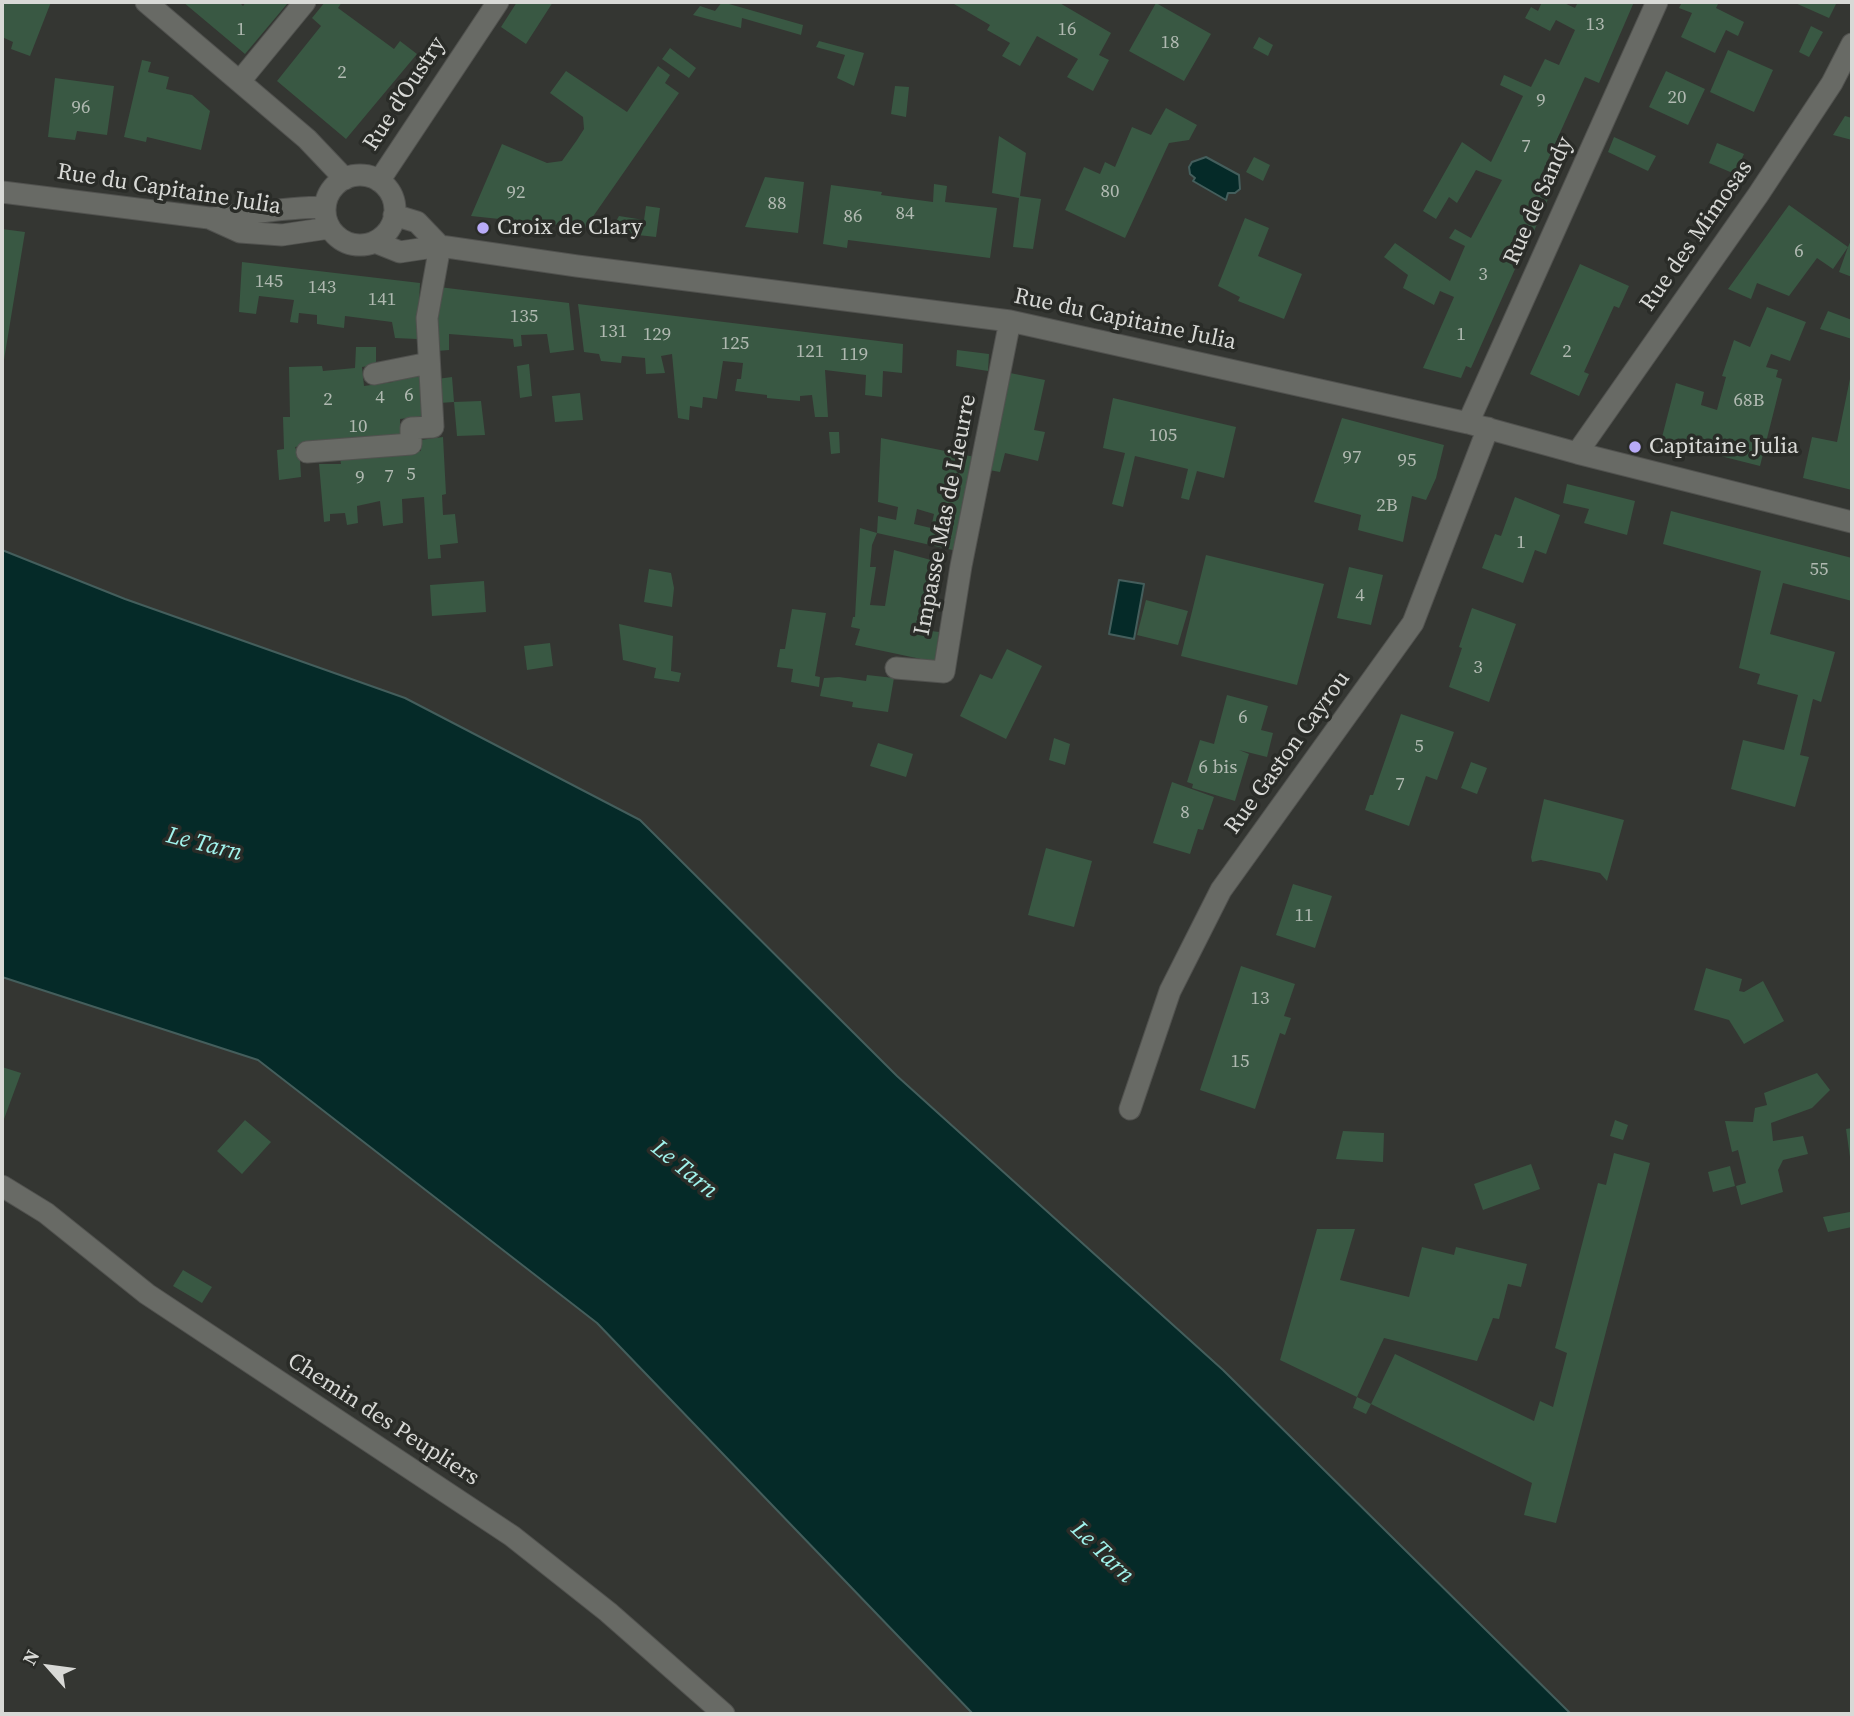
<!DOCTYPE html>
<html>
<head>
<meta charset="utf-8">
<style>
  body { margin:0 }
  #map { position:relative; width:1854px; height:1716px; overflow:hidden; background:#343632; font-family:"Source Serif 4",serif }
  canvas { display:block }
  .frame { position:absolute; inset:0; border:4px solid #d8d9d6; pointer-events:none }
  .north { position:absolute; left:14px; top:1632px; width:70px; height:70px; -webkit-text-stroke:5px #2a2c28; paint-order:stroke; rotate:298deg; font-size:19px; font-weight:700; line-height:28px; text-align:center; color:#d8d9d6 }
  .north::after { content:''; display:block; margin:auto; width:24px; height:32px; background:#d8d9d6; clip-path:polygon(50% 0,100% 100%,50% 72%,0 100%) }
</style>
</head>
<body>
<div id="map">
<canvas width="1854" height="1716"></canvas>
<div class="frame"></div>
<div class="north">N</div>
</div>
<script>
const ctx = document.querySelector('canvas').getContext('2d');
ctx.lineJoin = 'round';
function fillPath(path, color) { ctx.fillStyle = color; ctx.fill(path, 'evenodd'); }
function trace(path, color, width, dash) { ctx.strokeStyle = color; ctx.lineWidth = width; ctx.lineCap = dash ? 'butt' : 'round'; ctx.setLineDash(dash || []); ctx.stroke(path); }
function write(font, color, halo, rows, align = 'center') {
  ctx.font = font + ' "Source Serif 4",serif'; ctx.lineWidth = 7; ctx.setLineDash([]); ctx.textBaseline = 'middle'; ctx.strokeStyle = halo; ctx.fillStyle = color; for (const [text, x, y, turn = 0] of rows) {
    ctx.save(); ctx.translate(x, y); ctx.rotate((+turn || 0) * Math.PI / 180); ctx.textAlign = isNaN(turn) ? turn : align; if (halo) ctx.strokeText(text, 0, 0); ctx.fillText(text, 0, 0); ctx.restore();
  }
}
const water = new Path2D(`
  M1206,157L1239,175L1240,189L1235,193H1228L1226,200L1193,181L1195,178L1190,174L1189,167L1192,162Z
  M2,550L125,599L405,698L640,820L897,1076L1223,1370L1571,1714H973L597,1323L258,1060L2,977Z
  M1119,580L1144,584L1134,639L1109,634Z`);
fillPath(water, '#052a28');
trace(water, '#445e5c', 2);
fillPath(new Path2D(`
  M2,2H51L30,56L11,49L13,42L2,37Z
  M183,2H239L243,6L246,2H284L287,4L245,54Z
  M325,2H342L338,8L394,49L400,41L417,54L346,139L277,81L321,26L312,18Z
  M517,2H553L526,44L501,27Z
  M722,2L803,25L801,35L742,18L741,28L693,15L700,6L715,11Z
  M955,2H1058L1111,33L1099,55L1109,60L1093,91L1067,77L1078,59L1037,36L1020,66L1002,56L1010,43L987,30L990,25L954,4Z
  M1542,2H1562L1575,8L1578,2H1634L1599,83L1585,77L1537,184L1552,190L1534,231L1513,268L1515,269L1471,368L1466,366L1461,378L1423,368L1454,297L1440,291L1434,305L1403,288L1408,275L1384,257L1395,243L1450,281L1465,246L1449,238L1455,229L1471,238L1502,180L1476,170L1457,203L1449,197L1436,219L1423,211L1462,142L1491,162L1523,96L1500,85L1504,75L1531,87L1545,59L1559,65L1575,30L1556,20L1550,31L1525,18L1531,7L1538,11Z
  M1682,2H1719L1716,8L1744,22L1738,36L1726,30L1715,53L1681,37L1692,13L1679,8Z
  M1793,2H1837L1829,18Z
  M1156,3L1211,34L1184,81L1129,51Z
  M1811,26L1823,32L1809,57L1799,52Z
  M1259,37L1273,45L1268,56L1253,48Z
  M819,41L864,53L854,86L837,78L845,55L816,47Z
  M670,48L696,68L689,78L662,59Z
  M1728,50L1773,70L1754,112L1710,92Z
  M142,60L151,62L148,72L169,77L166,89L192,95L210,111L201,150L147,137L146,142L124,137Z
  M658,66L670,75L665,83L679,93L585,228L471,216L502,144L547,163L562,161L577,140L584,129L583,117L550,93L566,71L627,112Z
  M1666,71L1705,89L1688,125L1649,107Z
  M55,78L114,86L107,135L77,131L75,140L48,137Z
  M895,86L909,87L906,117L891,114Z
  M1166,108L1197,125L1189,140L1169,143L1125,238L1065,210L1084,167L1100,174L1105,162L1115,167L1132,127L1151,135Z
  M1845,116L1852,118V140L1833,135Z
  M999,136L1026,153L1020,196L1041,199L1033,249L1013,247L1019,198L992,193Z
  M1614,137L1656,156L1648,171L1608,152Z
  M1717,143L1744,154L1735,174L1709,163Z
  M1254,157L1270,165L1263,181L1246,172Z
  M765,177L804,182L798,233L745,227Z
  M934,184L947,186L945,202L997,208L990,258L848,240L847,248L823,244L831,185L882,192L881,195L933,202Z
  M1789,205L1848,247L1852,238V277L1839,272L1848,247L1833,269L1817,258L1789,296L1757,283L1751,299L1728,289Z
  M646,206L660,208L656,237L610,232L619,216L644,220Z
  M1245,218L1269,228L1258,256L1302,274L1284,319L1238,301L1240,297L1218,286Z
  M2,229L25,232L3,366H2Z
  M242,262L420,283L417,339L395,338L392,322L345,316L344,328L317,324V315L299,313L298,323L290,322L294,300L259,296L256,314L239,312Z
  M1580,264L1629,286L1619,308L1614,306L1584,372L1589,374L1579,396L1530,374Z
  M439,287L569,303L574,350L550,353L547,334L521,335L522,346L514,347L513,339L449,334V350L437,351Z
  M578,304L903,344L902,373L883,371L882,397L865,395L866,375L825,370L828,417H815L812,395L800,396V401L767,398V395L735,391L737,379H741L743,363L723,361L717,399L703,397L702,408L690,406L689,420L678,418L672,354L661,356L665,373L646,374L645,358L622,356L621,363L601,361L599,354L584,352Z
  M1767,307L1806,322L1790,361L1771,354L1766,367L1778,370L1776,377L1782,379L1760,466L1661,441L1676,383L1704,392L1701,405L1717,410L1726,377L1722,376L1734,340L1750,347Z
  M1828,311L1852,320V339L1820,329Z
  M356,347H376V365L362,367L364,386L393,382V376L422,371L425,416L400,419V436L295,447L300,459L301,477L279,480L277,450L284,449L283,417H290L289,367L322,366L323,371L355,368Z
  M957,350L989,354L988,371L956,366Z
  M529,364L532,396L520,398L517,366Z
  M1010,373L1045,380L1034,430L1045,432L1038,461L1005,453L1000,472L989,470Z
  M1851,374H1852V490L1803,478L1812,437L1837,442Z
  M452,377L454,402L439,403L437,379Z
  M580,393L583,420L555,422L552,396Z
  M1113,398L1236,427L1224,478L1197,471L1189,500L1181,498L1188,469L1135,456L1123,507L1112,504L1125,453L1103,448Z
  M481,401L485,435L457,436L454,402Z
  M1342,418L1444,445L1436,478L1426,500L1412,496L1403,542L1358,530L1361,515L1314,502Z
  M829,432H839L840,453L831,454Z
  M443,437L446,494L442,495L443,515L455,514L458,543L440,545L441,558L428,559L424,497L402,499L403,523L383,526L380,501L357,506L358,523L347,525L345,513L330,514V521L324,522L319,464H341L340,458L421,451L420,440Z
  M881,438L975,457L957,551L877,533L872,545L870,567H876L870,605L885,606L894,550L942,563L931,631L939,632L935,662L855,645L860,629L851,627L853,617H855L860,528L877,533L878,516L896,520L898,507L878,502ZM917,509L934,514L931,528L914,524Z
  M1567,484L1635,501L1627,535L1584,523L1589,509L1563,503Z
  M1515,497L1560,515L1546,554L1535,550L1523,583L1482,568L1495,534L1501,536Z
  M1671,511L1852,558V601L1783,583L1770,634L1835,652L1821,702L1813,699L1800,755L1809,757L1795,807L1731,789L1743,740L1784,750L1798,695L1757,684L1760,674L1739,668L1761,571L1663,544Z
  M1206,555L1324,584L1297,685L1181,656Z
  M1349,567L1383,575L1371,625L1337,618Z
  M649,569L671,573L674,588L672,607L644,602Z
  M484,581L486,612L432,616L430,585Z
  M1146,600L1188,611L1178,645L1137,635Z
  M1472,608L1516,624L1489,702L1449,687L1462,648L1459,647Z
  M792,609L826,613L815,676L820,677L819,687L791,682L793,669L777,667L780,649H785Z
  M619,624L673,636L671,671L681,673L679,682L654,678L656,668L623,660Z
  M550,643L553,666L527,670L524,646Z
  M1007,649L1042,666L1006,739L960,716L980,674L992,679Z
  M867,675L894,678L888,712L852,707L853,702L820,696L824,678L839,677L866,681Z
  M1227,695L1268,706L1261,730L1273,733L1267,757L1239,750L1249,754L1235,801L1192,788L1193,784L1187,782L1200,740L1214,744Z
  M1401,714L1454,732L1437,780L1426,776L1409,826L1365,810L1370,795H1373Z
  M1054,738L1070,744L1065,765L1049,760Z
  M878,743L913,754L906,777L870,766Z
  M1471,762L1487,768L1477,794L1461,788Z
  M1172,782L1214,797L1203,830L1198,829L1190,854L1153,843Z
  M1544,799L1624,820L1607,881L1600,873L1541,860L1532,862L1531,857Z
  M1046,848L1092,861L1074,927L1028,915Z
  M1293,884L1332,896L1315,948L1276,935Z
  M1241,966L1295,984L1284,1016L1291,1018L1285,1035L1280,1033L1255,1109L1200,1090Z
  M1706,968L1742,979L1739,991L1744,992L1763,981L1784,1021L1744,1044L1729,1020L1694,1010Z
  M2,1067L21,1073L4,1119L2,1118Z
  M1817,1073L1830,1090L1812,1108L1771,1123L1773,1141L1803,1136L1808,1154L1783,1160L1778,1170L1783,1192L1741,1205L1736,1186L1746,1183L1738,1150L1732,1152L1725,1121L1753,1122L1755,1108L1767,1105L1764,1093Z
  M245,1120L271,1142L242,1174L217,1151Z
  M1615,1120L1628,1125L1623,1140L1610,1136Z
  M1852,1128V1164H1851L1846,1129Z
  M1343,1131L1384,1133L1383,1162L1336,1159Z
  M1614,1153L1650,1163L1556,1523L1524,1515L1532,1483L1371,1404L1395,1354L1534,1421L1540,1401L1553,1407L1567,1353L1555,1348L1598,1183L1606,1185Z
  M1531,1164L1540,1189L1483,1210L1474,1184Z
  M1730,1166L1735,1186L1713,1192L1708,1172Z
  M1850,1212L1852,1227L1828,1232L1823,1217Z
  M1317,1229H1355L1340,1280L1409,1297L1422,1247L1454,1255L1456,1247L1527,1264L1521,1287L1508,1284L1499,1319L1493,1318L1477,1361L1384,1338L1357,1397L1280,1360Z
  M183,1270L212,1287L202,1303L173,1286Z
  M1357,1397L1371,1404L1366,1414L1353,1408Z`), '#395843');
const minor = new Path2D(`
  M146,2L307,139L345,179
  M240,81L305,2
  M325 210a35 35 0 1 1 70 0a35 35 0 1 1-70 0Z
  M379,181L498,2
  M2,192L209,218L240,232L282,235L329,228
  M394,215L417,222L440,246
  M211,218C249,214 287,207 324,207
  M375,242L400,252L440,246L577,266L1010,321L1468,423L1577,453L1852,522
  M374,374L429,363
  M1468,423L1657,2
  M307,452L411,444V428L433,427L427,318L440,246
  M1577,453L1758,195L1832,83L1852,44
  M896,668L944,672L961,566L1010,321
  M1130,1109L1170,991L1221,890L1413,623L1488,428
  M2,1186L46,1213L147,1294L512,1536L608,1612L724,1714`);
trace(minor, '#51524f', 23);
trace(minor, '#686a65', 21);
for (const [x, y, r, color] of [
  [483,228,7,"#b8abf7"],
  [1635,447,7,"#b8abf7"]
]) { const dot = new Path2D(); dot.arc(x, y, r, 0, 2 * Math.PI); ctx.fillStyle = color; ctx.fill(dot); trace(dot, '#2a2c28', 2.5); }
write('19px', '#b0b9b1', null, [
  ["13",1595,25],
  ["1",241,30],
  ["16",1067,30],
  ["18",1170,43],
  ["2",342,73],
  ["20",1677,98],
  ["9",1541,101],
  ["96",81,108],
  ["7",1526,147],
  ["80",1110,192],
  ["92",516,193],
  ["88",777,204],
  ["84",905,214],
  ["86",853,217],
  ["6",1799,252],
  ["3",1483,275],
  ["145",269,282],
  ["143",322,288],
  ["141",382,300],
  ["135",524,317],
  ["131",613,332],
  ["129",657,335],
  ["1",1461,335],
  ["125",735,344],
  ["121",810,352],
  ["2",1567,352],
  ["119",854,355],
  ["6",409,396],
  ["4",380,398],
  ["2",328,400],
  ["68B",1749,401],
  ["10",358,427],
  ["105",1163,436],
  ["97",1352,458],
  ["95",1407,461],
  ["5",411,475],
  ["7",389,477],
  ["9",360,478],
  ["2B",1387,506],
  ["1",1521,543],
  ["55",1819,570],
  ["4",1360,596],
  ["3",1478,668],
  ["6",1243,718],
  ["5",1419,747],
  ["6 bis",1218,768],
  ["7",1400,785],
  ["8",1185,813],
  ["11",1304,916],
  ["13",1260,999],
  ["15",1240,1062]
]);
write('23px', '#d8d9d6', '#2a2c28', [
  ["Rue d'Oustry",405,94,-57],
  ["Rue du Capitaine Julia",169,190,9],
  ["Rue de Sandy",1539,201,-66],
  ["Rue des Mimosas",1697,236,-55],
  ["Rue du Capitaine Julia",1125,320,12],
  ["Impasse Mas de Lieurre",946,515,-79],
  ["Rue Gaston Cayrou",1288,753,-54],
  ["Chemin des Peupliers",383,1420,33]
]);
write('23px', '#d8d9d6', '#2a2c28', [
  ["Croix de Clary",497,228],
  ["Capitaine Julia",1649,447]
], 'left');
write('italic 24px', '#a1f3ec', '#2a2c28', [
  ["Le Tarn",204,845,14],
  ["Le Tarn",684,1170,39],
  ["Le Tarn",1102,1553,44]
]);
</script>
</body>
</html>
